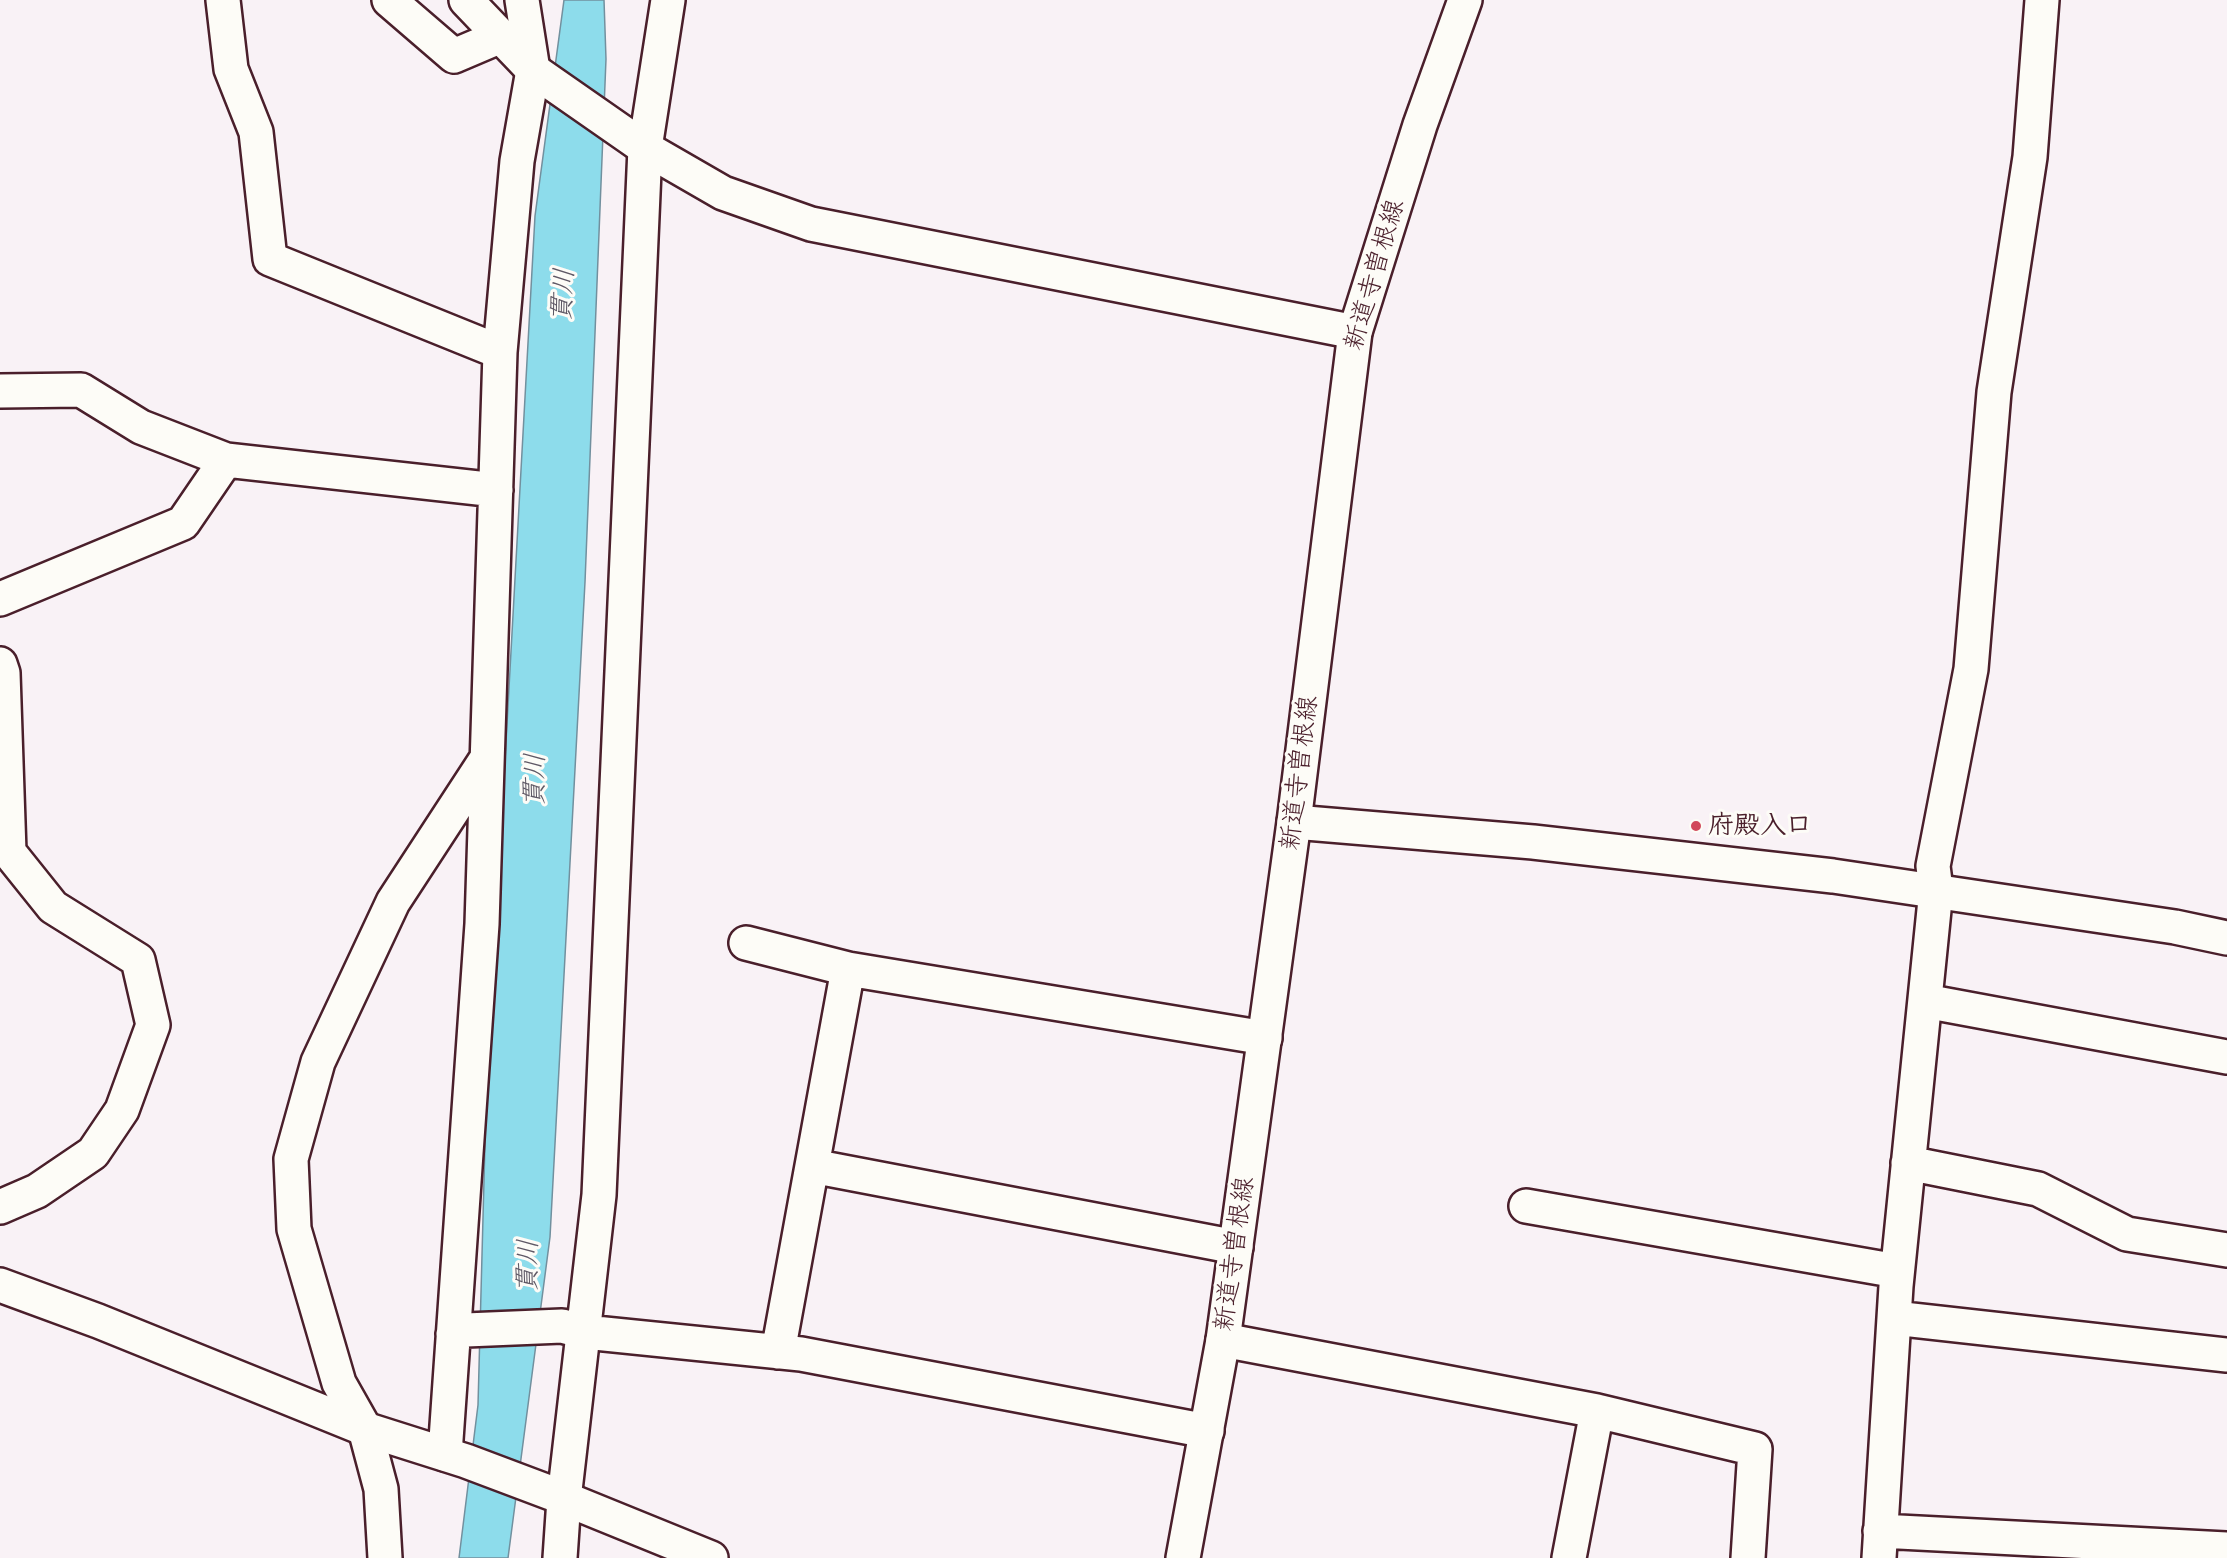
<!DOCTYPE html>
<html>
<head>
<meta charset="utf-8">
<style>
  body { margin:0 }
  canvas { display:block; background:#f9f2f6 }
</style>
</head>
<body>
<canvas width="2227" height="1558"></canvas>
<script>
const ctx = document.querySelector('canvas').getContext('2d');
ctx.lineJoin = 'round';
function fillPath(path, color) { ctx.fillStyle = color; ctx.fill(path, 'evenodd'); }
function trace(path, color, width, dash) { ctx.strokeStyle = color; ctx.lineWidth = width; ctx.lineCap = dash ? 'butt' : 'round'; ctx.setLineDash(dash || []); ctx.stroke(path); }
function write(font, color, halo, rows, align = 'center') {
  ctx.font = font + ' Caveat,"Klee One",sans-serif'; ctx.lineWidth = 6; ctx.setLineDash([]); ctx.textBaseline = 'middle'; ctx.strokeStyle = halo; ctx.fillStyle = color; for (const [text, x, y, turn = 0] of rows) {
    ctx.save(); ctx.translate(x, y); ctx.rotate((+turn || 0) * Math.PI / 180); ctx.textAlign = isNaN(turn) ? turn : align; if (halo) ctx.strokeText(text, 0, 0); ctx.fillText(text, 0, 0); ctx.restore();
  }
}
const water = new Path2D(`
  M564,0H604L606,59L585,582L550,1237L508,1558H459L478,1405L486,1105L535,216Z`);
fillPath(water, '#8ddceb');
trace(water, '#72909e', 1.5);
const minor = new Path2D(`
  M223,0L231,69L256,132L270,259L500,352
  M389,0L454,56L501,36
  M0,391L81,390L141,427L226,460
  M0,599L183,523L226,460L496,490
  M0,664L3,673L9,852L53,907L138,960L153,1025L122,1110L93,1153L37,1191L0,1207
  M746,943L848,969
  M1925,1001L2227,1057
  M1908,1163L2038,1189L2127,1234L2227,1250
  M812,1166L1236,1247
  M1526,1206L1897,1271
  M1894,1318L2227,1355
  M453,1334L466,1330L562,1326L585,1332L801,1354L1207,1431
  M1223,1340L1597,1411L1569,1558
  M778,1352L848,969L1265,1038
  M1597,1411L1755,1449L1748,1558
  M445,1454L482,924L500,352L517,161L533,70L522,0
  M1880,1531L2227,1549
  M385,1558L381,1489L365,1429L339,1383L294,1229L291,1159L318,1062L393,902L487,758
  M560,1558L564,1499L599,1195L645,148L668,0
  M1879,1558L1896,1286L1936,890L1933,866L1971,669L1994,392L2030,157L2042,0`);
const tertiary = new Path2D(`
  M466,0L533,70L645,148L723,193L811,224L1355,332
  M1294,822L1533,842L1833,876L2175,927L2227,938
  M0,1285L98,1321L365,1429L466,1461L551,1493L711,1558`);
const secondary = new Path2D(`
  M1183,1558L1223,1340L1294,822L1355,332L1420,125L1465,0`);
trace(minor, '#4a1f2b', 38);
trace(tertiary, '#4a1f2b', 38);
trace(secondary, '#4a1f2b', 38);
trace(minor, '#fdfcf7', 33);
trace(tertiary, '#fdfcf7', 33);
trace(secondary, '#fdfcf7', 33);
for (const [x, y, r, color] of [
  [1696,826,6,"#d1495b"]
]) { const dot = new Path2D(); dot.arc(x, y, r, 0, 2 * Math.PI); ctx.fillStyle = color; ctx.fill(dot); trace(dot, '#fdfcf7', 2); }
write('26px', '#4a1f2b', '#fdfcf7', [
  ["新道寺曽根線",1375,275,-74],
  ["新道寺曽根線",1300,773,-83],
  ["新道寺曽根線",1235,1254,-82]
]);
write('bold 26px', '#4a1f2b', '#fdfcf7', [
  ["府殿入口",1708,826]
], 'left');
write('italic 27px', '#5e5865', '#fdfcf7', [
  ["貫川",564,295,-86],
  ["貫川",536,780,-89],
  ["貫川",529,1266,-89]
]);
</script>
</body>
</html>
